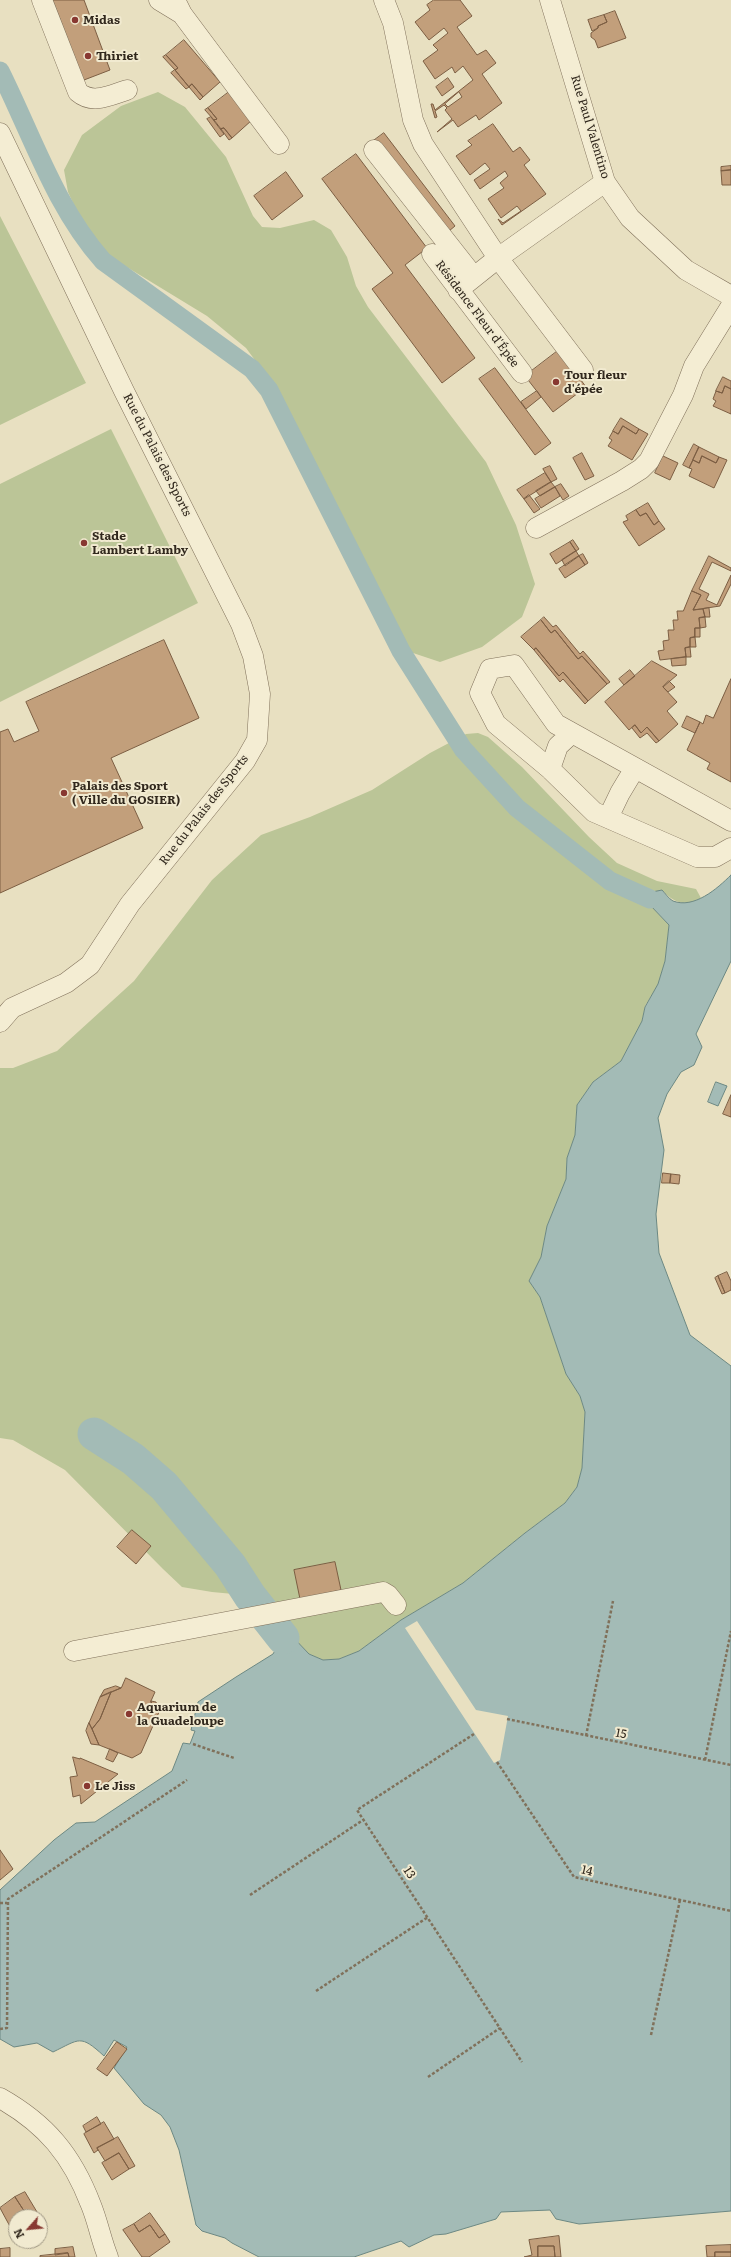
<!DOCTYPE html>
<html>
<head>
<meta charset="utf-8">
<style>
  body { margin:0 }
  #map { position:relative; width:731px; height:2257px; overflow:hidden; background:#e8e0c1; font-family:Literata,serif }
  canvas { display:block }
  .north { position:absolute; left:8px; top:2209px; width:40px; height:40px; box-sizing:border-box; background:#f1ead0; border:1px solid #a49c88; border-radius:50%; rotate:243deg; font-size:11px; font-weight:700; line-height:16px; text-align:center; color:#31281d }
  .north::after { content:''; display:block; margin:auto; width:14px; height:18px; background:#883831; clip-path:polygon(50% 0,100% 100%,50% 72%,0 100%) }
</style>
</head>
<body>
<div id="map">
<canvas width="731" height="2257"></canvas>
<div class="north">N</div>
</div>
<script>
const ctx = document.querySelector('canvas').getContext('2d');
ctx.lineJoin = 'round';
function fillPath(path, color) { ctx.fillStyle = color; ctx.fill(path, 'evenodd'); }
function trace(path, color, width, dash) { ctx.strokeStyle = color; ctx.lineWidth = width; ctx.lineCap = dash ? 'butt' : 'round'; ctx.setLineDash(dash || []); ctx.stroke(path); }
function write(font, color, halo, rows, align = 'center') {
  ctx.font = font + ' Literata,serif'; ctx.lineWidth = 4; ctx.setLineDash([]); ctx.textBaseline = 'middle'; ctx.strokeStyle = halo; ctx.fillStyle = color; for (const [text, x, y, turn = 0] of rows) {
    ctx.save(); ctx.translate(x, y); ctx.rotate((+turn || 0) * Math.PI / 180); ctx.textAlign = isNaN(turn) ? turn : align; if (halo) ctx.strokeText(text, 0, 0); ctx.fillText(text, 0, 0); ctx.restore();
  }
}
fillPath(new Path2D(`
  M158,92L185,107L226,157L253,216L262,227L280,228L314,220L331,230L347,257L356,286L368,307L486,462L516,525L535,584L522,617L482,647L440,662L410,652L393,631L266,375L246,348L207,316L107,255L81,220L68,192L64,170L82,135L121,106Z
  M0,216L86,383L0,425Z
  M111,429L198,603L0,702V484Z
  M478,733L488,737L522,767L589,837L617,863L657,881L696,889L701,898C685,907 674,903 662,890L650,905L669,925L665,961L658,985L645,1006L642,1021L621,1061L593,1082L577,1105L575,1135L567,1158L566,1179L547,1226L541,1257L529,1281L540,1297L566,1374L580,1396L585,1412L582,1468L577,1487L565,1503L525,1533L463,1583L401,1620L359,1651L339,1659L323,1660L309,1654L291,1635L267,1600L255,1596L212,1592L182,1587L163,1569L65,1470L13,1440L0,1438V1068H13L57,1051L134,981L212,880L261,835L310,817L372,790L430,753L466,734Z`), '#bbc597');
const water = new Path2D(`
  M731,875V961L696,1034L702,1047L694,1065L681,1072L667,1094L658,1118L664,1150L656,1214L659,1253L690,1335L731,1366V2211L579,2224L556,2219L550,2210L501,2212L496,2219L446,2234L434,2235L409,2247L401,2241L354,2257H259L232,2243L225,2238L202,2231L196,2225L179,2150L170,2127L161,2115L144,2104L114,2068L127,2047L114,2040L104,2056C80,2034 80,2039 53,2052L37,2043L14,2047L0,2039V1890L54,1840L76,1823L95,1822L172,1771L183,1743L190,1744L195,1731L191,1730L198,1702L236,1677L273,1654L277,1647L275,1641L291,1635L309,1654L323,1660L339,1659L359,1651L401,1620L463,1583L525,1533L565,1503L577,1487L582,1468L585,1412L580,1396L566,1374L540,1297L529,1281L541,1257L547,1226L566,1179L567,1158L575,1135L577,1105L593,1082L621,1061L642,1021L645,1007L658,984L665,961L669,925L650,905L652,892L662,890C665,893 669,899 673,901C694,909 717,889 731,875Z
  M716,1082L727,1086L718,1106L708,1102Z`);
fillPath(water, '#a3bbb6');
trace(water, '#6c8883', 1);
fillPath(new Path2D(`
  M417,1621L476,1710L508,1716L500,1760L494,1763L405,1628Z`), '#e8e0c1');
trace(new Path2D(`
  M0,71C32,135 55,207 103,261L252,369L269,390L401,651L463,749L517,808L610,881L650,899`), '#a3bbb6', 19);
trace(new Path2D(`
  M94,1434L133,1459L164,1486L230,1565L250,1596L283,1638`), '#a3bbb6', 33);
const building = new Path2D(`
  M53,0H84L110,70L84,80Z
  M434,0H460L472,16L457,27L477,55L486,50L496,63L482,74L502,103L479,120L476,115L458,127L453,120L437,132L452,119L445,110L447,108L444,105L435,111L437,117L435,118L431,104H433L435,110L473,80L463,66L455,73L452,67L435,79L423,61L438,50L433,45L448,33L444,28L429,40L415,22L430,10L427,5ZM459,92L462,97L448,107L445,104Z
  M615,11L626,38L598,48L595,40L591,37V33L598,28V26L607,22L604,15Z
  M604,15L607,22L598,26V28L592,31L588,20Z
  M184,40L220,82L203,97L192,84L189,87L175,70L178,68L166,55Z
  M166,55L178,68L175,70L163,57Z
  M175,70L189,87L186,89L171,73Z
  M448,78L454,87L442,96L436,87Z
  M192,84L203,97L200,100L189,87Z
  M229,92L252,120L232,138L224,128L221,129L214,120L217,119L208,108Z
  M208,108L217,119L214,120L205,110Z
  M211,117L224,134L220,137L207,119Z
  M493,124L513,152L520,147L530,160L524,165L546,194L502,225L498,219L503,223L521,211L517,206L501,218L488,199L504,188L500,183L508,176L505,171L480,189L474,180L490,169L485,163L470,175L456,156L472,145L468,141Z
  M224,128L232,138L229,140L221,129Z
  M384,133L455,226L443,236L372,142Z
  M356,154L427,248L405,265L475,358L442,383L372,289L393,273L322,179Z
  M731,166V170L721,171V167Z
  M731,170V185H722L721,171Z
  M286,172L303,196L272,220L254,196Z
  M559,350L586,387L553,412L525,376Z
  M495,368L551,443L535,455L479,379Z
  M723,377L731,381V389L725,386L722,393L716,391Z
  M725,386L731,389V414L713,406L716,401L713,399L716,391L722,393Z
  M537,391L541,397L526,409L521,402Z
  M621,418L639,429L636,434L623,426L618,434L613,431Z
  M623,426L636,434L639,429L648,434L632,460L608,446L612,440L609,438L613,431L618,434Z
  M694,444L699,447L689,468L683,465Z
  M699,447L719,457L716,463L702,456L699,463L693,460Z
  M582,453L594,476L585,480L573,458Z
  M663,456L678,463L670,480L655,473Z
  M702,456L716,463L719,457L727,460L714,488L689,476L692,469L689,468L693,460L699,463Z
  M550,466L557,479L551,482L543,469Z
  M545,473L551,482L524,499L517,490Z
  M551,482L555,487L540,496L536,491Z
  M561,484L569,496L563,500L555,487Z
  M555,487L560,496L541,508L535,499Z
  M529,495L540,509L534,513L524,499Z
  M648,503L659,521L654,525L646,513L640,516L636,510Z
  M636,510L640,516L646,513L654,525L659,521L665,529L639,546L623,522L628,520L626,516Z
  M573,540L579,549L576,551L570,542Z
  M570,542L576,551L556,564L550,554Z
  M576,551L579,556L565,566L562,560Z
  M583,554L588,563L585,565L579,556Z
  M579,556L585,565L565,578L559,569Z
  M709,556L731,568V571L712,562L699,589L709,594L706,600L717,605L731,575V584L720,606L693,610L701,595L692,591Z
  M692,591L701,595L693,610L703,609L705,617L699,618L700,628H695V637L690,638V647L685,648L686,657L660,660L658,651L664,650L663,641L669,640L668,630H674L673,620H678L677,611H683Z
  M709,608L710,617H705L703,609Z
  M544,617L553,627L556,625L580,654L583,651L610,682L607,684L582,656L578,659L555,630L551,633L541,620Z
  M705,617L706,627L700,628L699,618Z
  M541,620L551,633L555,630L578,659L582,656L607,684L588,701L563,672L559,676L536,648L534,650L521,637Z
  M695,628H700V637H695Z
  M695,637L696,647H690V638Z
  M164,640L199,718L111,758L143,828L0,893V732L8,729L14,742L39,731L26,702Z
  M690,647L691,657H686L685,648Z
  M536,648L559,676L563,672L588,701L585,704L563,679L560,682L534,650Z
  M686,657V665L672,666L671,659Z
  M652,661L677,675L663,687L677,702L667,711L678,724L659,741L647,727L641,733L635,725L629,730L605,702Z
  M630,670L635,676L624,685L619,679Z
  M731,679V782L707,769L710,763L687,750L700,722L703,724L706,715L713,718Z
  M669,681L675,687L668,692L663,687Z
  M687,716L700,722L695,733L682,727Z
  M635,725L641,733L647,727L659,741L656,743L647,733L640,738L632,728Z
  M731,1095V1117L723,1114Z
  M663,1173L671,1174L670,1183H662Z
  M671,1174L680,1175L679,1184L670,1183Z
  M727,1272L731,1281V1290L725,1293L718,1276Z
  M718,1276L725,1293L722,1294L715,1278Z
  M132,1530L151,1546L136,1564L117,1547Z
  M335,1562L341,1590L300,1599L294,1570Z
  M126,1678L155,1692L151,1701L156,1719L141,1753L132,1758L99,1745L92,1729L100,1719L111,1692L121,1688Z
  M116,1686L121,1688L100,1697L104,1690Z
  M111,1692L100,1719L92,1729L89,1723L100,1697Z
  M151,1701L156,1702L159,1712L156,1719Z
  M89,1723L92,1729L99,1745L91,1744L86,1731Z
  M110,1749L118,1753L113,1762L106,1759Z
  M73,1757L80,1759V1758L118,1774L81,1804L80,1795L73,1797L70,1777L77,1776Z
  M0,1850L13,1869L0,1880Z
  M117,2042L127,2049L107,2076L97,2069Z
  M97,2117L101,2124L86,2132L83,2126Z
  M104,2122L114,2139L97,2148L98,2150L94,2153L84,2134Z
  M118,2137L135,2166L129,2169L119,2153L105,2161L97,2148Z
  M119,2153L129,2169L112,2180L102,2163Z
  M25,2192L43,2222L40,2224V2217H28L15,2197Z
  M15,2197L28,2217H16V2230L13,2232L0,2208Z
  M150,2213L165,2234L159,2238L150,2225L139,2232L134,2224Z
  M134,2224L139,2232L150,2225L159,2238L165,2234L170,2242L149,2257H142L123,2230Z
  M559,2236L561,2257H555L554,2246H538V2257H524L532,2255L529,2240Z
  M731,2245V2252H715V2257H707L706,2246Z
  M538,2246H554L555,2257H538Z
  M73,2247L75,2257H69L68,2253L55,2255V2249Z
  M10,2248V2257H0V2249Z
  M715,2252H731V2257H715Z
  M68,2253L69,2257H40V2256Z`);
fillPath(building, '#c29f7b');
trace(building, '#7c5e43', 1);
const minor = new Path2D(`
  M42,0L78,92C93,105 110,95 127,90
  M159,0L182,14
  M175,0L182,14L279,144
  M384,0L393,23L413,120L423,144L498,258L583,370
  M550,0L605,182L630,218L686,270L731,296
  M0,133L124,391L241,624L253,656L260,694L257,740L245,761L130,904L90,965L66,983L12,1008L0,1022
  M374,150L474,277
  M432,254L522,373
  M458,290L498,258L605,182
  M536,528L622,481L641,469L649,461L683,395L694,366L731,306
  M550,769L558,746L572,733
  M608,818L620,793L635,768
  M731,821L556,724L514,665L490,669L480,693L496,724L550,769L594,812L697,857H715L731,848
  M74,1651L383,1592L388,1595L396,1605
  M0,2098C46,2124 72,2155 91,2205C98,2222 101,2240 108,2257`);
trace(minor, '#80715b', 21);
trace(new Path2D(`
  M507,1719L731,1765
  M474,1734L357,1810L522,2062
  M586,1736L613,1601
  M193,1744L234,1758
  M705,1760L731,1631
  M497,1762L574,1877L731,1911
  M250,1895L363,1820
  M0,1903H7
  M316,1991L428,1917
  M0,2029L7,2028L8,1899L187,1780
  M651,2035L680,1900
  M428,2077L500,2028`), '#80715b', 2.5, [3, 2]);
trace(minor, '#f4edd3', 20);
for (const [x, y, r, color] of [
  [75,20,4,"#883831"],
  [88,56,4,"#883831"],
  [556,382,4,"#883831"],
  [84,543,4,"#883831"],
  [64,793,4,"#883831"],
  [129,1714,4,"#883831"],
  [87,1786,4,"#883831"]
]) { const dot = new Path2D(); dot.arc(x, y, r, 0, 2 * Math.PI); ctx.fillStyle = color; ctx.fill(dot); trace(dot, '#f1ead0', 1.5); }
write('bold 12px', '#31281d', '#f1ead0', [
  ["Midas",83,20],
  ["Thiriet",96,56],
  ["Tour fleur",564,375],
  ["d'épée",564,389],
  ["Stade",92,536],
  ["Lambert Lamby",92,550],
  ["Palais des Sport",72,786],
  ["( Ville du GOSIER)",72,800],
  ["Aquarium de",137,1707],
  ["la Guadeloupe",137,1721],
  ["Le Jiss",95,1786]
], 'left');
write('12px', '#31281d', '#f1ead0', [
  ["Rue Paul Valentino",590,127,73],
  ["Résidence Fleur d'Épée",477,314,53],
  ["Rue du Palais des Sports",157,455,63],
  ["Rue du Palais des Sports",204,810,-52],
  ["15",621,1734,11],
  ["14",587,1871,13],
  ["13",409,1873,56]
]);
</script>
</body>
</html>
